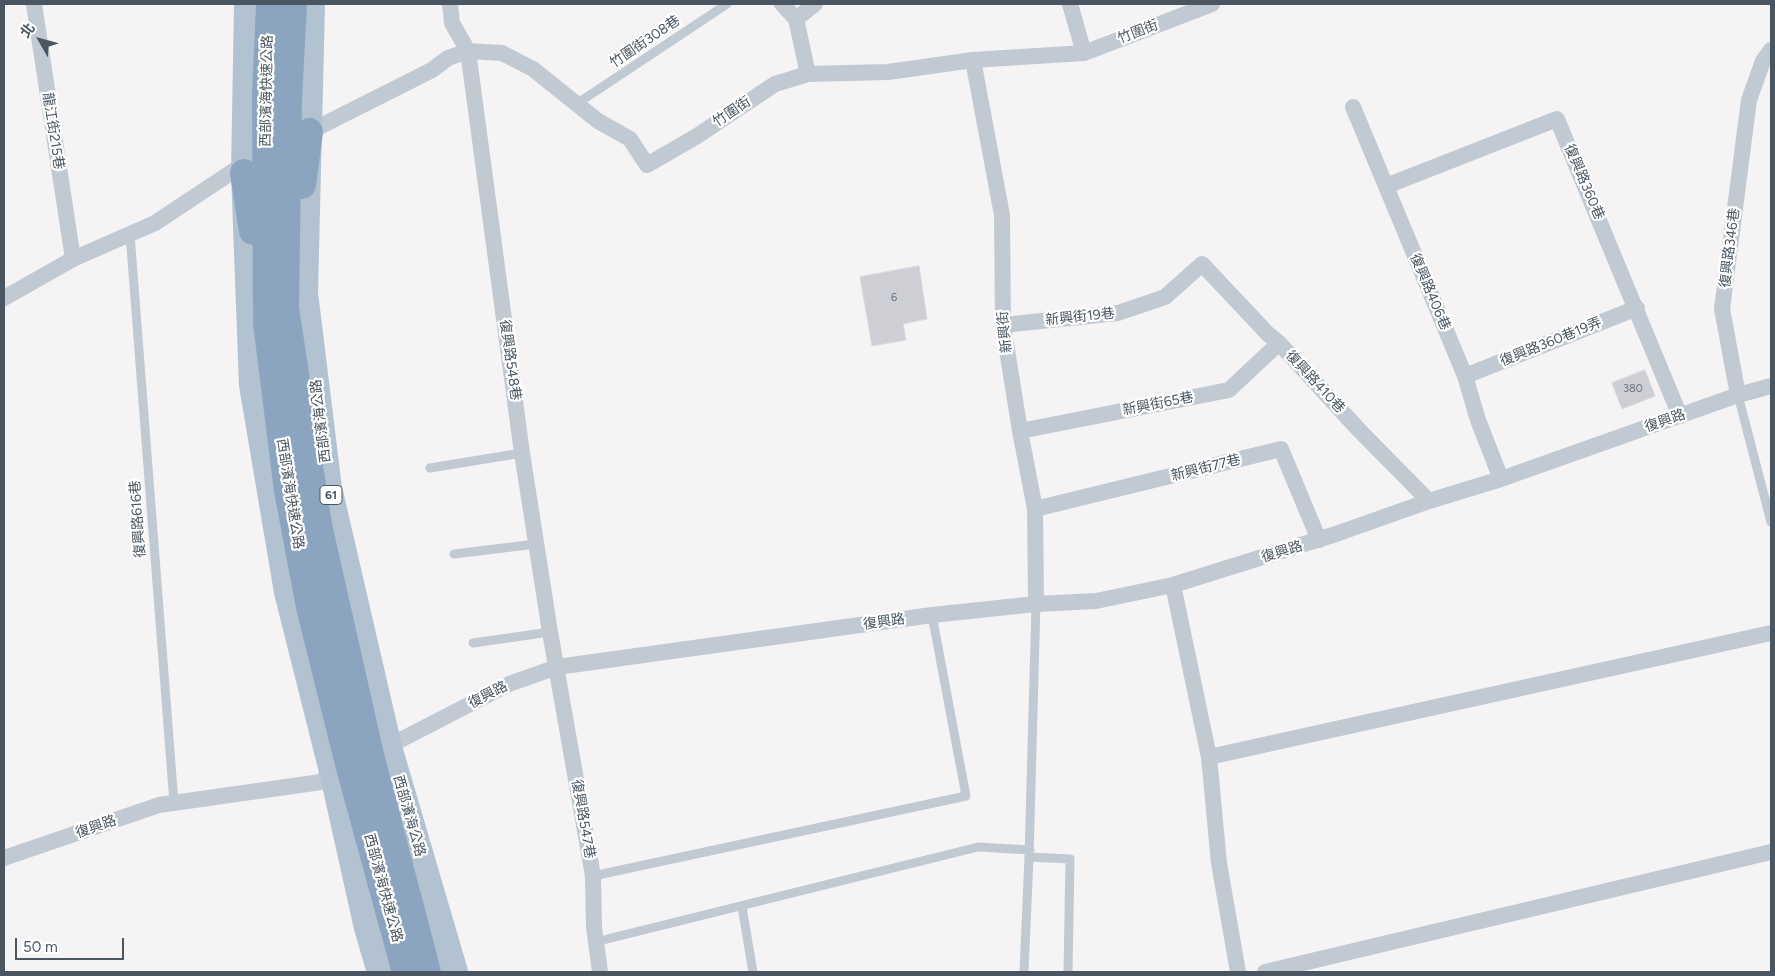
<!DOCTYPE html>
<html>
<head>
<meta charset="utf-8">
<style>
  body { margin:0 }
  #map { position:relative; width:1775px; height:976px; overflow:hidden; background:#f5f3f3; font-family:Figtree,"Noto Sans TC",sans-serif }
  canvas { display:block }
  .frame { position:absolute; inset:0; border:5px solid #4a5661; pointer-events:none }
  .north { position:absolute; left:15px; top:15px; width:50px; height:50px; -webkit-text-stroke:4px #fff; paint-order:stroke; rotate:308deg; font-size:14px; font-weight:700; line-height:20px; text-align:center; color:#4a5661 }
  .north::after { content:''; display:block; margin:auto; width:18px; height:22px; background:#4a5661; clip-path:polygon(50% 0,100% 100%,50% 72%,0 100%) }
  .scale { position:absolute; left:15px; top:938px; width:109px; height:22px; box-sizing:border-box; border:2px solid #4a5661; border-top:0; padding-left:6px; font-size:15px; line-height:18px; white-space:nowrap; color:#4a5661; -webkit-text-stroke:4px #fff; paint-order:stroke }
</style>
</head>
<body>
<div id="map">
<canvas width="1775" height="976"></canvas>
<div class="frame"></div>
<div class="north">北</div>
<div class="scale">50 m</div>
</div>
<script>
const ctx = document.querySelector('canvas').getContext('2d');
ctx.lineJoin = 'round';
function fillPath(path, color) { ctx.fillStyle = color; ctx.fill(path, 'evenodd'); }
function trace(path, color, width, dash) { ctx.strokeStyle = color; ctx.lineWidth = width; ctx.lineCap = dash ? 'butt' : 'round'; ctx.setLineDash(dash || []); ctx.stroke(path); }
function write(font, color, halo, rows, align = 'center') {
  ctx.font = font + ' Figtree,"Noto Sans TC",sans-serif'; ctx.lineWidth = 4.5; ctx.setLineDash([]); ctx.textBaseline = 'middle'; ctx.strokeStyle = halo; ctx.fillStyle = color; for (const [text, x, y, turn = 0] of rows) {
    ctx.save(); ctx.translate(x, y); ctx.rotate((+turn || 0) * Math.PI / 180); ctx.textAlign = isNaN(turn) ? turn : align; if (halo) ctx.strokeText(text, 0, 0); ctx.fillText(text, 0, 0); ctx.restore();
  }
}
const building = new Path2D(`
  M919,266L927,319L903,324L906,340L872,346L860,277Z
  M1645,370L1655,396L1622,409L1612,383Z`);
fillPath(building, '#cdcfd5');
trace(building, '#d7d9de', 1);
trace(new Path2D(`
  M578,103L727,4
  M130,234L174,803
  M1738,395L1771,522
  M430,468L522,453
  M454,554L536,544
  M473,643L550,632
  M1029,857L1070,859L1068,972
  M593,876L966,796L932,615
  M742,907L753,972
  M595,942L978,847L1030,850
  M1024,972L1029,857L1036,604`), '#c1cad2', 9);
trace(new Path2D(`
  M34,4L73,259
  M450,4L452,23L468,51L522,453L550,632L593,876L594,927L600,972
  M782,4L796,19L808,74
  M1070,4L1084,53
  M796,19L815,4
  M973,60L1002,215L1003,325L1020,431L1035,509L1036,604
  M1353,107L1465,376L1478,420L1501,479
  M309,132L432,70L448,58L468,51L502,53L533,69L598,121L630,139L647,165L697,136L775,84L808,74L888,72L973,60L1084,53L1212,4
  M1386,186L1557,119L1680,416
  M4,298L73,259L155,223L244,164
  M1003,325L1118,313L1165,297L1202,264L1268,334L1279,343L1359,430L1429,501
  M1465,376L1637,308
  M1738,395L1722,309L1749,100L1763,61L1771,50
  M1020,431L1229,390L1279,343
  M1035,509L1281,449L1319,540
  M1173,585L1209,757L1219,863L1238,972
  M381,750L509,684L557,667L932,615L1036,604L1096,601L1173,585L1336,534L1429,501L1501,479L1738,395L1771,386
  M1209,757L1771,633
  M4,858L159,805L321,782L332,771L337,768
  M1265,972L1771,852`), '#c1cad2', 16);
trace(new Path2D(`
  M247,4L244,173L252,385L287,592L332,771L367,928L380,972
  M312,4L305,293L329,488L389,747L455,972`), '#b3c2d1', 26);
trace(new Path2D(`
  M270,4L266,95L267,323L288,491L310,607L349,764L406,972
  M293,4L288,99L285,308L318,525L370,755L427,972
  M244,173L253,231
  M302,185L309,132`), '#8ba5c1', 28);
write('11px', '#6b747e', null, [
  ["6",894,298],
  ["380",1633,389]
]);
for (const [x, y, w] of [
  [331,495,22]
]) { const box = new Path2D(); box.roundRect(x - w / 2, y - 9.5, w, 19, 4); ctx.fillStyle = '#fff'; ctx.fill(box); trace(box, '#4a5661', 1); }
write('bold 12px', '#4a5661', null, [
  ["61",331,495]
]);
write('14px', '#4a5661', '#fff', [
  ["竹圍街",1138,32,-21],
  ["竹圍街308巷",645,42,-34],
  ["西部濱海快速公路",267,91,-89],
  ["竹圍街",732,112,-34],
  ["龍江街215巷",53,131,81],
  ["復興路360巷",1584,182,67],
  ["復興路346巷",1730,248,-83],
  ["復興路406巷",1430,292,67],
  ["新興街19巷",1080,317,-6],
  ["新興街",1005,332,-96],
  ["復興路360巷19弄",1551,342,-22],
  ["復興路548巷",510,360,82],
  ["復興路410巷",1315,382,47],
  ["新興街65巷",1158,404,-11],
  ["西部濱海公路",321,421,-97],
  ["復興路",1665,421,-19],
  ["新興街77巷",1206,468,-14],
  ["西部濱海快速公路",290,494,81],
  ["復興路616巷",138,519,-94],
  ["復興路",1282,552,-17],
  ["復興路",884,622,-8],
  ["復興路",488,695,-27],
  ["西部濱海公路",409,816,74],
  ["復興路547巷",583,819,80],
  ["復興路",96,827,-19],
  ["西部濱海快速公路",383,888,75]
]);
</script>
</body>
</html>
